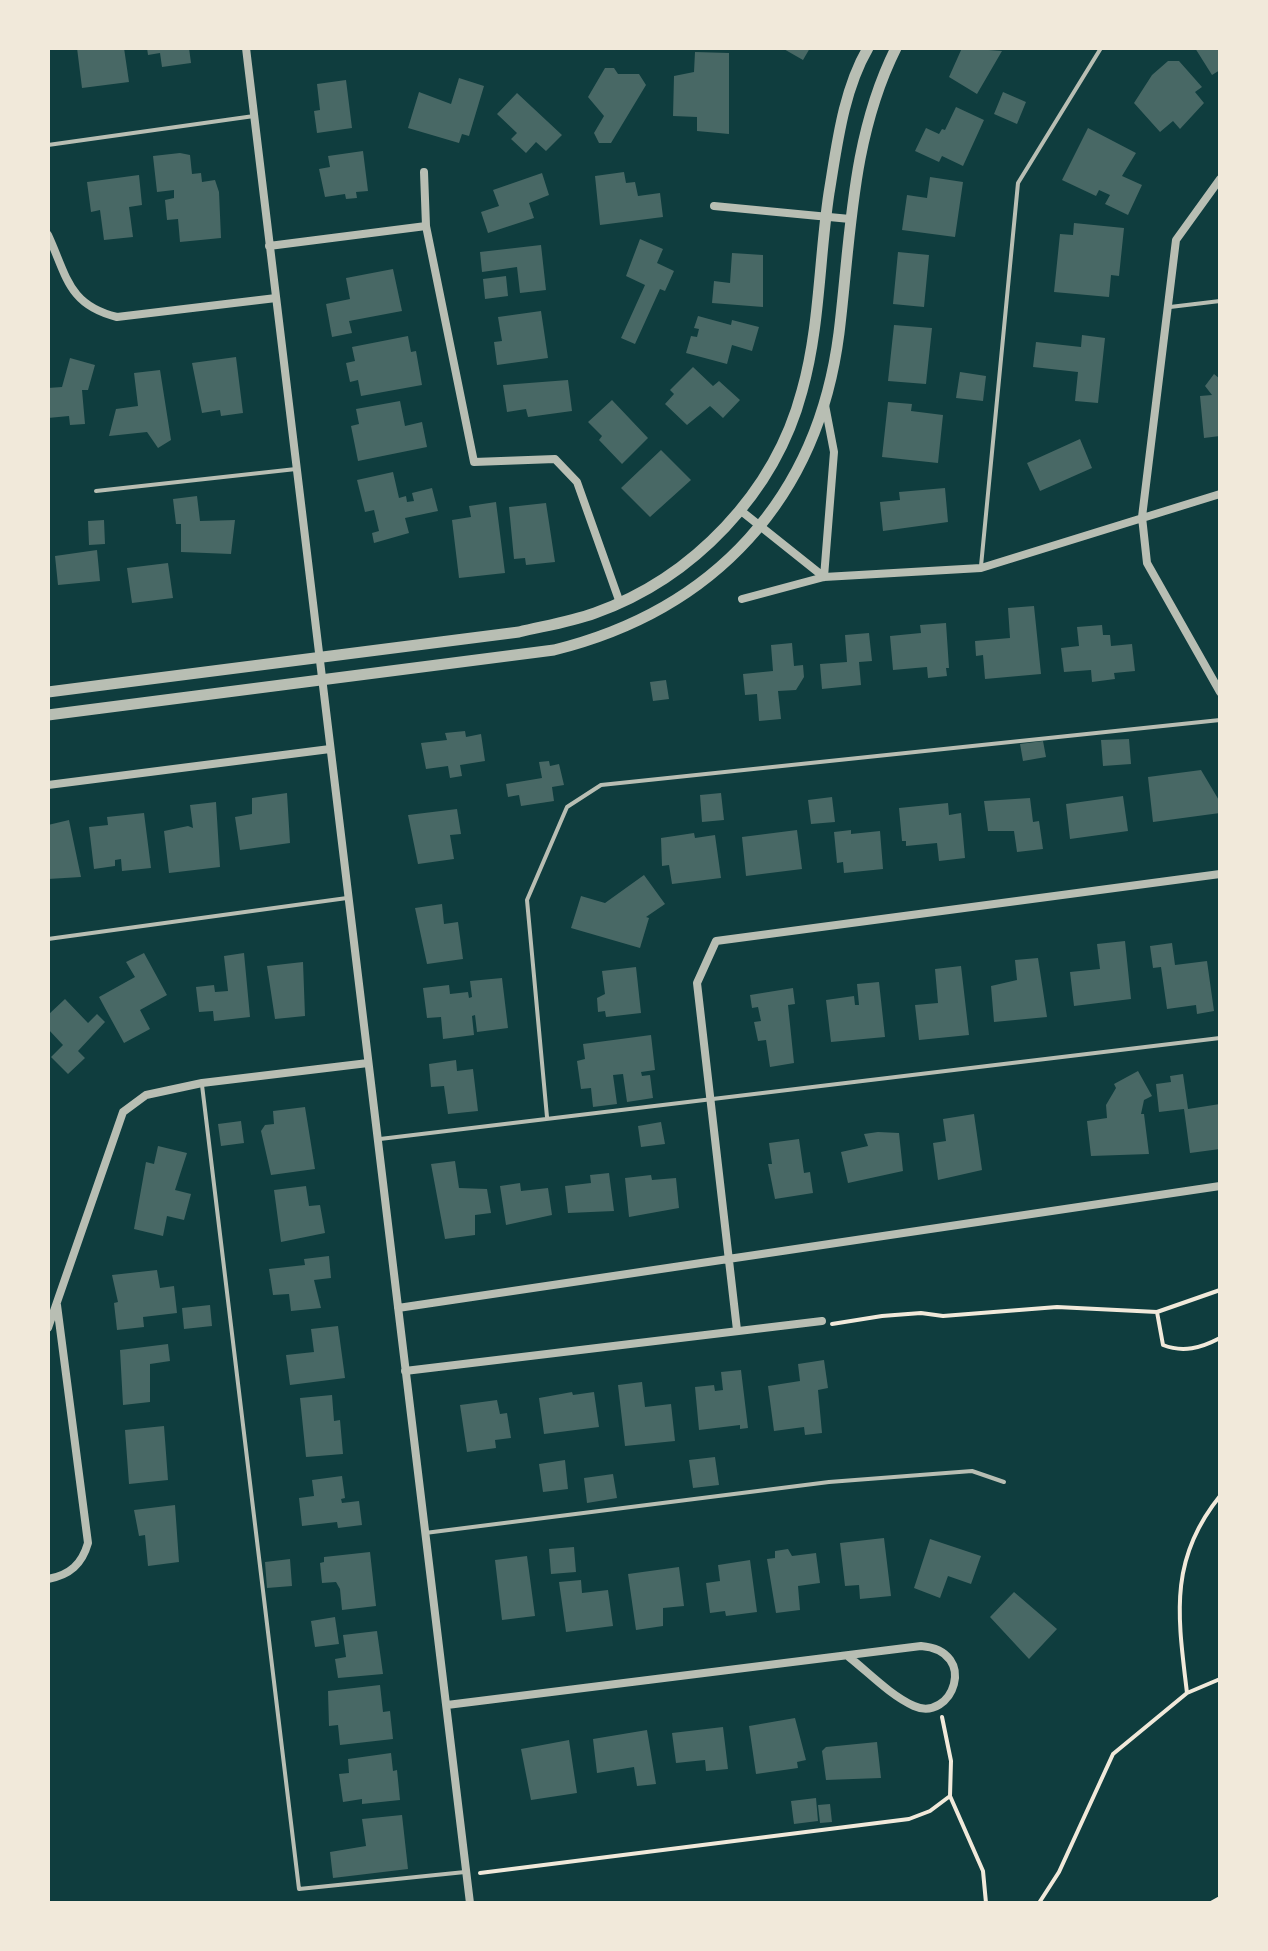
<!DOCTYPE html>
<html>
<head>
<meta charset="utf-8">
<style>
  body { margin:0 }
  #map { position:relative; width:1268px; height:1951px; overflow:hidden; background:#0f3d3e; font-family:Literata,serif }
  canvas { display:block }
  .frame { position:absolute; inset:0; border:50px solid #f1e9da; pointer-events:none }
</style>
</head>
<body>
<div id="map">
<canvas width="1268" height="1951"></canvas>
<div class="frame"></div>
</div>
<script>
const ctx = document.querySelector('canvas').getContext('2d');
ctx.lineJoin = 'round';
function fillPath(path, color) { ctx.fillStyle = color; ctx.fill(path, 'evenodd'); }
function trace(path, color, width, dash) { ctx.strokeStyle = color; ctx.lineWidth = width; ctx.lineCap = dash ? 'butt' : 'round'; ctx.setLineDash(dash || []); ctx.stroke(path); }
fillPath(new Path2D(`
  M77,48H124L129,82L82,88Z
  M147,48H189L191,63L162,67L160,53L148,55Z
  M782,48H810L803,60Z
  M962,48L1002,51L977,94L949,77Z
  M1195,48H1220V70L1212,75Z
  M695,52L729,53V134L697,131V117L673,116L674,76L694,72Z
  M1168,61H1179L1202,87L1195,92L1204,103L1180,129L1173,121L1160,132L1134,103L1152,75Z
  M605,68H614L618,74H639L646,85L611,143H599L594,133L604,116L588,97Z
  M459,78L484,86L469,136L462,134L459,143L408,128L419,92L451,104Z
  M346,80L352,128L317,133L314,111L320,110L317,84Z
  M1003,92L1026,102L1017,124L994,114Z
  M517,93L562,135L546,151L536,142L526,153L511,139L517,133L497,114Z
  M956,107L984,120L963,166L942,156L939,162L915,151L926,128L939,134L942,129L945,130Z
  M1088,128L1136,153L1122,176L1142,185L1128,215L1105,204L1110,195L1099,190L1096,196L1062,180Z
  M363,151L368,191L356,192L357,198L346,199L345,194L325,197L319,169L330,167L328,156Z
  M180,153L190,155L192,174L201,173L202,182L215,180L219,192L221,238L180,242L178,219L167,220L165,200L174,198V190L157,192L153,156Z
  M624,172L626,183L635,182L638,196L660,193L663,217L600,225L595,176Z
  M542,173L549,195L529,203L534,218L488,233L481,212L499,206L493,190Z
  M139,175L142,205L129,207L133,237L104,240L100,210L91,212L87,182Z
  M930,177L963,182L955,237L902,230L907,195L927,198Z
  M1074,223L1124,228L1119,276L1111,275L1109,297L1054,292L1060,234L1073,235Z
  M640,239L663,249L657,263L674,271L665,291L660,289L635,344L621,338L645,285L626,276Z
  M541,245L546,290L520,293L517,267L482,272L480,252Z
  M898,252L929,255L924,307L893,304Z
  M732,253L763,255V307L712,303L714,281L730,283Z
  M393,269L402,311L349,321L352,333L332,337L326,304L350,299L346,278Z
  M506,276L508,296L485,299L483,279Z
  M541,311L548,358L497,365L494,342L502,341L498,317Z
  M698,316L731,325L732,320L759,327L752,351L732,345L727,364L686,353L691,336L697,337L699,329L694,328Z
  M894,325L932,328L926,384L888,381Z
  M1082,335L1105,338L1098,403L1075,401L1078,372L1033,367L1036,342L1081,347Z
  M408,336L411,352L416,351L422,385L361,396L358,380L350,382L346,363L355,361L352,347Z
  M236,357L243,413L221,416L220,410L202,413L192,363Z
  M70,358L95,365L88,390H82L85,424L70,425L69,416L48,418V388L62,387Z
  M693,367L713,386L719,381L740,400L723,418L710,406L687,425L665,404L674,394L670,390Z
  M160,370L171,440L158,448L147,432L109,436L116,409L138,406L134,373Z
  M960,372L986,376L983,401L956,398Z
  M1214,374L1220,379V436L1204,438L1200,396L1212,395L1205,386Z
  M568,380L572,411L528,417L526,409L507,412L503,385Z
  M612,400L648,438L622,464L599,440L602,436L588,422Z
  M400,401L405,426L422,422L427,447L358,461L351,426L359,424L356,409Z
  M888,402L912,404L911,411L943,415L938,463L882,457Z
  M1080,439L1092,468L1040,491L1027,463Z
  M661,450L691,480L650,517L621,488Z
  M393,472L399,498L406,496L407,502L414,501L412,493L432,488L438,511L405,518L409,533L374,543L372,533L379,531L374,510L365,512L357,480Z
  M945,488L948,522L883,531L880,502L900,500L899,492Z
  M197,496L200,521L235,520L231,554L181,552V524H176L173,499Z
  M496,502L505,573L459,578L452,520L471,517L469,506Z
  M546,503L555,562L526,565L525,558L514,559L509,507Z
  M104,520L105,544L89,545L88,521Z
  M97,550L100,581L58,585L55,556Z
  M168,563L173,598L132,603L127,568Z
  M1034,606L1041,674L985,679L983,655L976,656L975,641L1010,638L1008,608Z
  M946,623L949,668H946L947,676L928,678L927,667L893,670L890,636L921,633L920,625Z
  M1102,625L1103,635H1110L1111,646L1132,644L1135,671L1114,673L1115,679L1092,682L1091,670L1064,672L1061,648L1079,646L1077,627Z
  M869,633L872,661L859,662L861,685L822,689L820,664L847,662L845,635Z
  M792,643L794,666L803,665L804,677L796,690L778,691L781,719L759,721L757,694L745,695L743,674L773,671L771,645Z
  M666,680L669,699L653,701L650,682Z
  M465,731L466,737L481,734L485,761L460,765L462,776L450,778L448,766L426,769L421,743L447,740L445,733Z
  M1129,739L1131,764L1103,766L1101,740Z
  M1043,741L1046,757L1023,761L1020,744Z
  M549,761L550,766L559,764L564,785L552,787L554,801L521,806L519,795L508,797L506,784L542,778L539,762Z
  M1201,770L1220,802V813L1153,822L1148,777Z
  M287,793L290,843L240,850L235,817L252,814V798Z
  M721,793L724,820L702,822L700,795Z
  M1123,796L1128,831L1070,839L1066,804Z
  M832,797L835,822L811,824L808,800Z
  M1030,798L1033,822L1039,821L1043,849L1017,852L1014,831H988L984,801Z
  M216,802L220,867L169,873L164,831L188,826L193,828L190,805Z
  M948,803L949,815L961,813L965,858L939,861L937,843L906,846V841H902L899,808Z
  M457,809L461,834L450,835L454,859L418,864L408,815Z
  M144,813L151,868L122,871L121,859L115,860V866L94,869L89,827L108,825L107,817Z
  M69,820L81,877L48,879V825Z
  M797,830L802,869L746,876L742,837Z
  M851,830V834L880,831L883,869L844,873L843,862L837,863L834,832Z
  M694,833L695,838L715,835L721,878L672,884L669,865L662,866L661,838Z
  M644,875L665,904L646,917L649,918L640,948L571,928L581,896L605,903Z
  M442,904L444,924L458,922L463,959L427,964L415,908Z
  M1125,941L1131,999L1074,1006L1070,972L1100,969L1097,944Z
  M1172,943L1175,965L1207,961L1214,1011L1197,1014L1196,1005L1167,1009L1161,967L1153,968L1150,946Z
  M144,953L167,995L140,1010L150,1029L124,1043L99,997L135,977L126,962Z
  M244,953L250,1017L214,1021L213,1011L199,1012L196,987L214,985L215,992L228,991L224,956Z
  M1038,958L1047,1017L994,1022L991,986L1017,980L1015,960Z
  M303,962L305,1016L275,1019L267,966Z
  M961,966L969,1035L919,1040L915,1005L938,1003L935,969Z
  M636,967L641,1013L606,1017L605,1011L598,1012L597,998L605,994L602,971Z
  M502,978L508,1028L477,1032L475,1015L472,1016L474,1035L443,1039L441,1017L427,1018L423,988L449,985L450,994L468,992L469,998L472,997L470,981Z
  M879,982L885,1037L831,1042L826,1000L854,996L855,1005H859L857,984Z
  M793,988L795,1004L788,1005L794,1063L770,1067L766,1040L758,1041L754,1022L761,1021L758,1007L752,1008L750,995Z
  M65,999L88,1023L97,1014L105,1022L78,1051L85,1058L68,1074L51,1057L63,1045L48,1029V1015Z
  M651,1035L655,1070L641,1072L642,1076L650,1075L653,1098L627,1102L623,1074L613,1075L617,1104L593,1107L591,1088L581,1089L577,1061L585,1059L583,1044Z
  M456,1060L457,1071L473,1069L478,1111L448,1114L444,1086L431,1087L429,1064Z
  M1138,1071L1152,1096L1144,1100L1141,1114H1144L1149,1154L1091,1156L1087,1121L1107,1118L1106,1105L1116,1088L1114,1084Z
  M1183,1074L1188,1109L1220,1104V1149L1190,1153L1184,1109L1159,1112L1156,1084L1171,1082L1170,1076Z
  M305,1107L315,1169L271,1175L261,1131L265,1125L274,1124L273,1111Z
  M974,1114L982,1170L938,1180L933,1143L946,1141L943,1119Z
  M241,1121L244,1143L221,1146L218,1124Z
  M661,1122L665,1144L641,1147L638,1126Z
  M878,1132L899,1133L903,1171L848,1183L841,1152L868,1146L864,1134Z
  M799,1139L804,1173L810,1172L813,1193L775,1199L768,1164H772L769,1143Z
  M158,1146L187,1153L175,1190L191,1194L184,1220L167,1216L163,1236L134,1229L146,1162L154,1164Z
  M455,1161L459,1188L487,1189L491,1213L475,1215V1235L445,1239L431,1164Z
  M609,1173L614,1211L568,1213L565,1186L591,1183L590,1175Z
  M651,1175L652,1180L676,1178L679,1208L629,1217L625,1178Z
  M520,1183L521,1191L548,1188L552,1215L506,1225L500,1186Z
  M306,1186L309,1206L320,1205L325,1233L281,1242L274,1190Z
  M329,1256L331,1278L314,1280L321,1308L291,1311L289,1294L273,1295L269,1269L305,1265L304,1259Z
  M157,1270L160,1288L174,1286L177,1313L143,1317L144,1327L117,1330L114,1303L118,1302L112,1275Z
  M210,1305L212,1326L184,1329L182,1308Z
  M338,1326L345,1378L290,1385L286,1355L314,1352L311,1329Z
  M168,1344L170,1361L150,1364V1402L123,1405L120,1350Z
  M824,1360L828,1388L818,1390L822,1433L805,1435L804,1427L774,1431L768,1386L800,1381L798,1364Z
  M741,1370L748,1428L740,1429V1425L699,1430L695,1387L714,1385L715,1391L723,1390L721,1372Z
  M642,1382L645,1407L671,1404L675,1441L625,1446L618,1385Z
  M572,1392L573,1395L594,1392L599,1427L544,1434L539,1398Z
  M332,1395L334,1421L340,1420L343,1454L306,1457L300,1398Z
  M497,1400L500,1414L507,1413L511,1438L495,1440L496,1448L467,1452L460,1405Z
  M164,1426L168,1480L129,1484L125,1430Z
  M715,1457L719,1485L693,1488L689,1460Z
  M565,1460L568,1489L543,1492L539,1464Z
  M613,1474L617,1498L587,1503L584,1478Z
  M342,1476L345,1498L341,1499L342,1503L359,1501L362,1525L338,1528L337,1522L302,1526L299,1498L314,1496L312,1480Z
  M175,1505L179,1562L148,1566L145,1535L139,1536L134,1510Z
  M884,1538L891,1596L860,1599L859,1585L845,1586L840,1543Z
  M930,1539L981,1556L971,1584L948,1576L940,1598L914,1588Z
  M574,1547L576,1572L551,1574L549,1549Z
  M788,1549L792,1556L816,1553L820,1583L798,1586L800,1610L776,1613L767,1559L775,1558V1551Z
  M370,1552L376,1606L342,1610L340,1589L336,1582L322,1583L320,1563L324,1562V1557Z
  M527,1556L535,1616L502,1620L495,1560Z
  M290,1559L292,1586L267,1588L265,1562Z
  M750,1560L757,1612L726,1616L725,1611L710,1613L706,1583L720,1581L718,1565Z
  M679,1567L684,1606L663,1608V1626L636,1630L628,1574Z
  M581,1580L582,1593L608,1590L613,1626L566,1632L559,1582Z
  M1014,1592L1057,1629L1029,1659L990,1617Z
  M335,1617L339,1644L315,1647L311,1621Z
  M377,1631L383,1674L338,1678L335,1659L346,1657L343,1635Z
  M380,1685L383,1712L390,1711L393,1739L340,1745L338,1725L329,1726L328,1691Z
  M795,1718L806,1760L797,1762L798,1768L756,1774L749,1726Z
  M723,1727L728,1769L706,1771L705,1760L676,1763L672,1733Z
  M647,1730L656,1784L637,1786L634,1767L597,1773L593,1739Z
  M569,1740L577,1793L531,1800L521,1749Z
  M877,1742L881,1778L826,1780L822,1751L826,1747Z
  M391,1753L393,1771L397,1770L400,1800L362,1804V1799L343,1802L339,1774L349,1773L348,1759Z
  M816,1798L818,1821L794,1824L791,1801Z
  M830,1804L832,1822L820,1823L818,1805Z
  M402,1815L408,1869L333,1878L330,1852L366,1846L362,1819Z`), '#486865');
trace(new Path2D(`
  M1157,1312L1163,1345C1183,1353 1201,1348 1220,1338
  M832,1324L882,1316L921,1313L943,1316L1057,1307L1157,1312L1220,1290
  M1187,1693C1178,1617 1168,1560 1220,1496
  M950,1796L983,1871L986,1903
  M480,1873L909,1819L930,1811L950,1796L951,1761L942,1717
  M1039,1903L1059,1872L1113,1754L1187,1693L1220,1679
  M1211,1903L1220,1898`), '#f1e9da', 4);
trace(new Path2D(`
  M48,145L254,116
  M1170,307L1220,301
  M96,491L296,469
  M981,566L1018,183L1101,48
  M48,939L347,898
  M202,1085L299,1889L465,1872
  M547,1117L527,900L567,807L601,785L1220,720
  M380,1139L1220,1038
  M425,1533L829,1482L972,1471L1004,1482`), '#b8beb3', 4);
trace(new Path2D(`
  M246,48L470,1903
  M424,172L426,226L474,462L555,459L577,482L620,603
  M1220,179L1176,240L1142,517L1147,563L1220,692
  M714,206L850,219
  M48,235C67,276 68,305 117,317L276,298
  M269,246L426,226
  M740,510L824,577
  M824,577L834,452L825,405
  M742,599L824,577L981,568L1220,494
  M48,785L330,749
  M398,1308L1220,1186
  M48,1328L123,1112L146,1095L202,1083L368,1063
  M737,1330L697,983L716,941L1220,874
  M405,1371L822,1321
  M48,1579C70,1575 82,1564 88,1543L57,1305
  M447,1705L921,1646C980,1651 952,1723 914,1706C891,1696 868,1672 849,1657`), '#b8beb3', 8);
trace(new Path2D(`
  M48,692L519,632C544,626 570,622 595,613C693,578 775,493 802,391C820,327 819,259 829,193C837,145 843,91 868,48
  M48,715L554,650C715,610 818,498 839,333C851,235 851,138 896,48`), '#b8beb3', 11);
</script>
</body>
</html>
